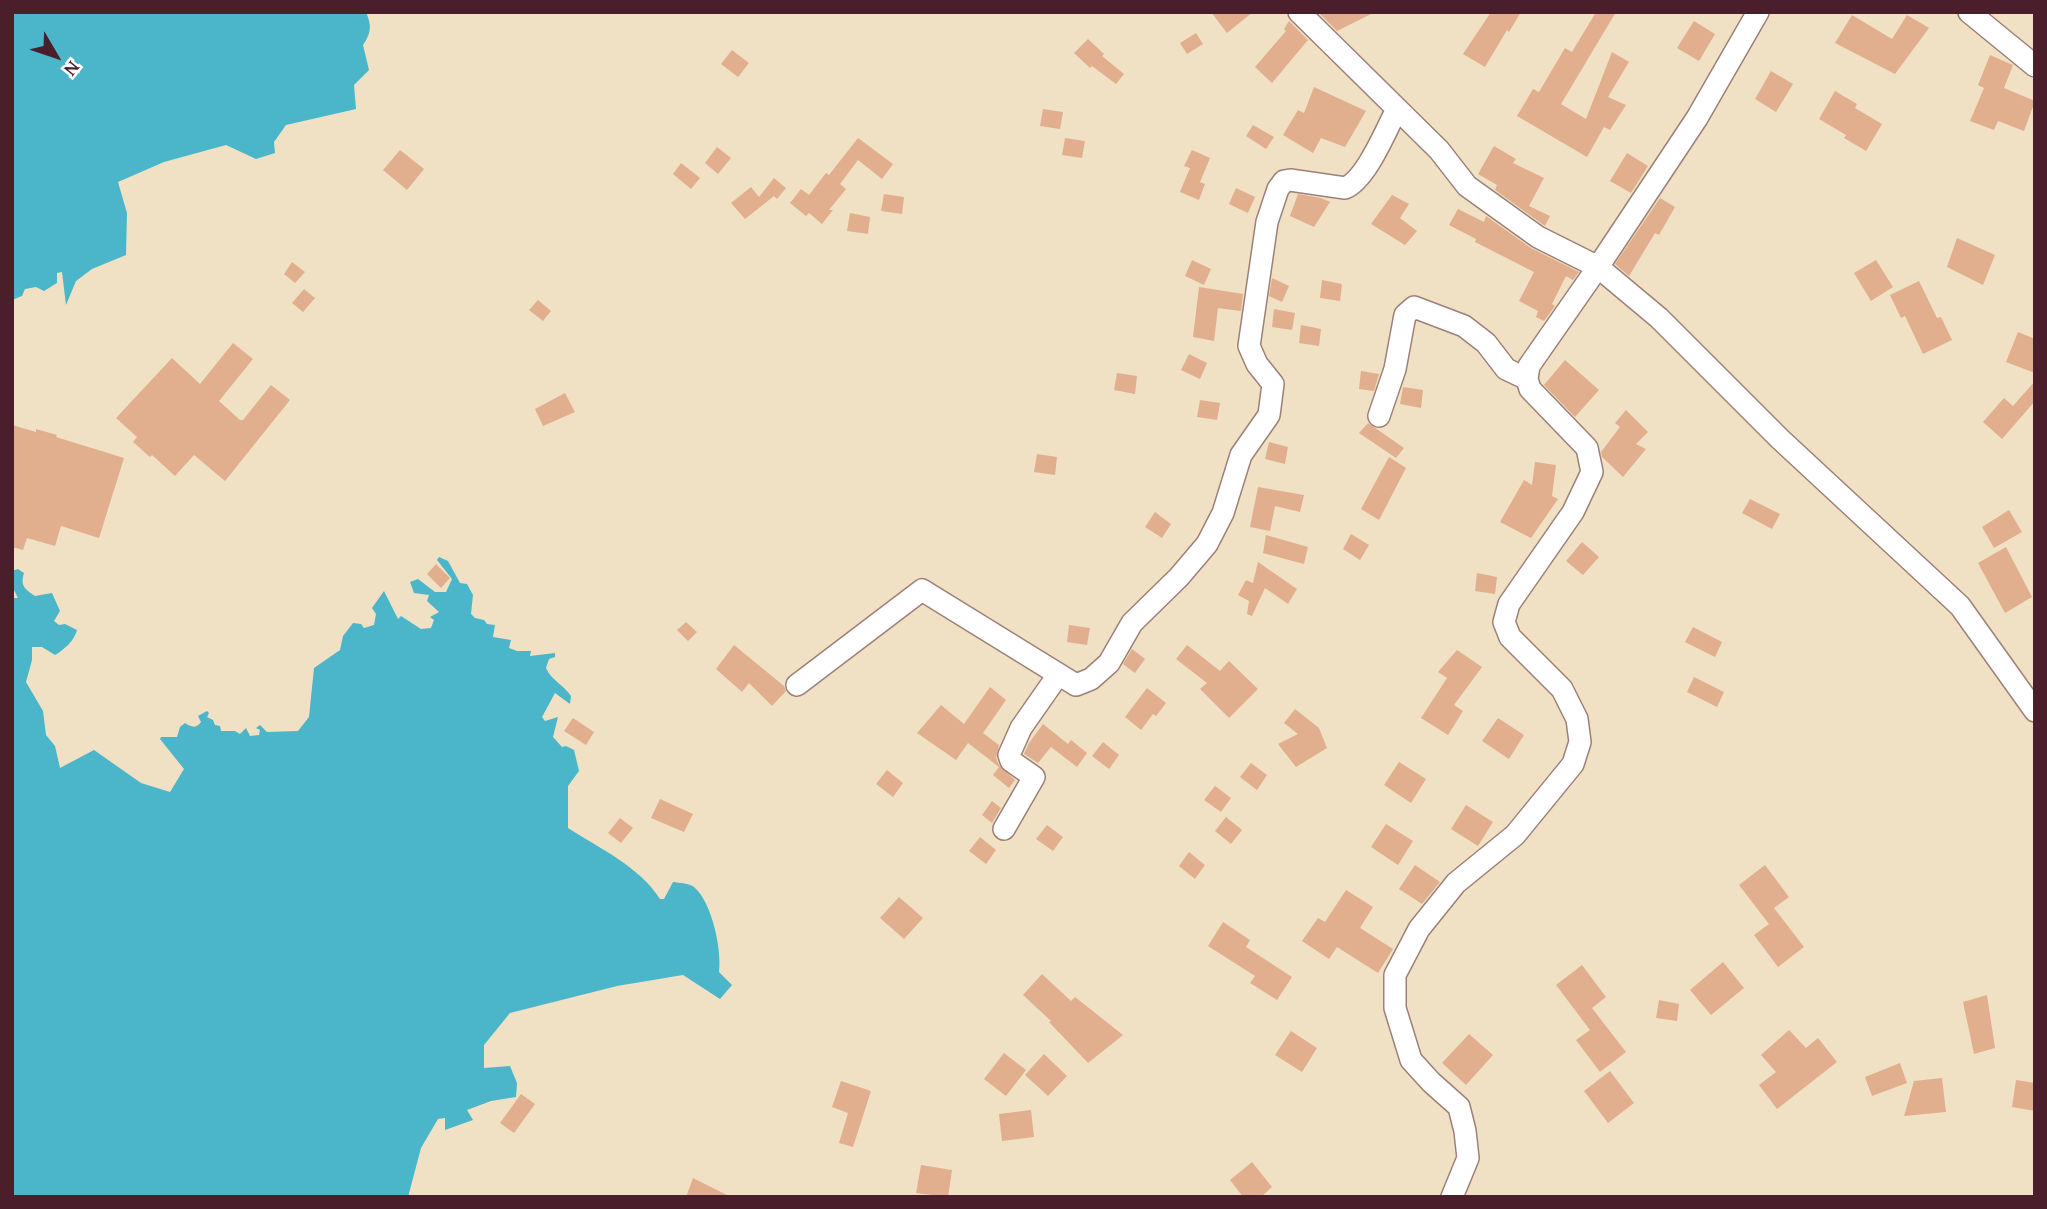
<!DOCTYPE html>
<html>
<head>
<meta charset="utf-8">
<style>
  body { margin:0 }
  #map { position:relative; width:2047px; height:1209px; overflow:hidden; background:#f0e1c4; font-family:"Gentium Book Plus",serif }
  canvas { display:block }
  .frame { position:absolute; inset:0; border:14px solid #4a1f2b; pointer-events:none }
  .north { position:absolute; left:21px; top:21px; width:70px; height:70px; -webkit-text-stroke:5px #fff; paint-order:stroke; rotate:129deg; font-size:19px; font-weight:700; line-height:28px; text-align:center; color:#4a1f2b }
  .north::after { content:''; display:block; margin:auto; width:24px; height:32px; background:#4a1f2b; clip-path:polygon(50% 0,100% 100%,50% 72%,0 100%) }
</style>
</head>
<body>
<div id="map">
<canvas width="2047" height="1209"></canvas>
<div class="frame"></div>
<div class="north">N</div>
</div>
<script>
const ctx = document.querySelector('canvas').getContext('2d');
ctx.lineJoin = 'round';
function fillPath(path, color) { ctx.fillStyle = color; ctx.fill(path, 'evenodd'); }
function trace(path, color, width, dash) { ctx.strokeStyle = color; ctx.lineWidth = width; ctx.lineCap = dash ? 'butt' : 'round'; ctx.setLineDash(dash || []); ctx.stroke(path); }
fillPath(new Path2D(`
  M12,12H366C372,26 371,33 363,45L369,70L354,85L356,109L286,125L274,142L275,153L256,159L226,145L164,162L118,182L127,213L126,255L92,269L76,281L66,305L62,272L57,273V283L44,291L36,287L25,289L22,296L12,300Z
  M439,557L448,561L460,583L467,584L473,595L471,614L475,618L484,620L487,624L495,625L493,637L511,640L509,648L517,651H531L530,656L555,653V657L549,659L546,668C551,680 564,685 571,696L570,704L555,693L542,717L545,721L558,717L553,737L562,747L566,746L574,750L579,771L568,786V828C599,848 640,867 660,899H664L673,882C680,883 689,883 694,887C712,902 722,950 719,972L732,985L720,999L683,975L617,986L510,1013L484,1045V1068L510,1066L517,1083L516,1097L491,1101L467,1110L473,1120L445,1130V1118L438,1119L421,1148L408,1197H12V598H18L12,586V571L18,569L24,573C20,586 25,589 35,596L52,593L60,611L54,621L59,625L65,624L77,630C74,641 65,649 55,655L42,647H32V660L26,682L43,711L46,735L55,746L60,768L94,750L141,783L170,792L184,769L160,739L161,737H177L180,727L185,723C191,727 196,729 201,722L198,716L207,711L209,713L207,717L213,720L215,725L220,726L221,731H235L240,734L246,728L250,736L259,735L260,730L256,728L260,725L267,732L298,731L309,717L314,668L340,650L343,636L353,623L361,624L364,628L374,625L376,614L372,608L384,591L398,619L401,616L421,629L431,628L434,620L430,617L439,612L427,601L429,595L414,593L410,582L418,579L435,592H446L452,579L437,560Z`), '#4bb5c9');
fillPath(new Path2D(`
  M1211,12H1253L1227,33Z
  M1318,12H1375L1337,31Z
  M1491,12H1521L1509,32L1507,30L1485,67L1463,54Z
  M1596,12H1616L1561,104L1586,119L1612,52L1629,62L1608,97L1626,105L1610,130L1604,127L1587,157L1517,116L1533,89L1539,92L1565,48L1572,52Z
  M1852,15L1892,39L1907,15L1929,28L1895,74L1835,43Z
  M1289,21L1308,40L1272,83L1255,67L1286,31L1284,29Z
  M1694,21L1715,34L1699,61L1677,48Z
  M1196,33L1203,44L1187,54L1180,43Z
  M1088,39L1104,54L1102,56L1124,74L1116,84L1092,66L1090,68L1074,53Z
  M732,50L749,63L738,77L721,64Z
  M1990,55L2013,65L2004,88L2035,101L2024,131L1998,121L1994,130L1970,121L1984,88L1978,85Z
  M1771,71L1793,84L1776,112L1755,99Z
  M1314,87L1366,111L1345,147L1321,138L1313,153L1283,135L1298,110L1304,113Z
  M1835,91L1857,104L1855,108L1882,124L1866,151L1844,138L1846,135L1819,119Z
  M1043,109L1063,112L1060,129L1040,126Z
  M1253,125L1274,137L1266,149L1246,136Z
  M858,138L893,164L882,179L858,160L840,184L846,189L829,210H833L822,224L809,213L806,216L790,203L801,189L809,195L826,173L829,175Z
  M1065,138L1085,141L1082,158L1062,155Z
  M1494,146L1516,159L1513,163L1544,178L1529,206L1550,216L1545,226L1495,190L1497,185L1478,174Z
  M717,147L731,158L718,174L705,163Z
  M400,150L424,169L407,190L383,170Z
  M1192,150L1210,158L1200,182L1205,184L1199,200L1180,192L1190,168L1184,166Z
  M1627,153L1648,166L1631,193L1610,181Z
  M681,163L700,178L691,189L673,174Z
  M774,178L786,188L777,199L774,196L745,219L731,203L751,187L759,197Z
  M1236,188L1255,197L1248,213L1229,204Z
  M884,194L904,197L902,214L881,211Z
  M1298,194L1321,198L1330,202L1314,227L1290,216Z
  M1392,195L1409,204L1400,218L1417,231L1405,245L1371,224Z
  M1660,198L1675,207L1659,235L1655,233L1629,276L1615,264Z
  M1458,209L1484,222L1486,216L1531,248L1579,272L1573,280L1566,276L1552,304L1555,306L1544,321L1536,317L1538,311L1519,301L1534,272L1475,242L1476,239L1449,225Z
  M850,213L870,217L868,234L847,231Z
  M1957,238L1995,255L1983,285L1947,267Z
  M1192,260L1211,269L1204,285L1185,276Z
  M1876,260L1893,287L1871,301L1854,273Z
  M292,262L305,272L295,283L284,274Z
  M1272,278L1289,286L1282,302L1269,296Z
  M1322,280L1342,284L1340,301L1320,298Z
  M1919,281L1937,318L1941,317L1952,340L1923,354L1905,316L1901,318L1890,295Z
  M1199,287L1243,294L1241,311L1218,308L1214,341L1193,337Z
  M304,289L315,298L303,312L292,303Z
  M538,300L551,311L543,321L529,310Z
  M1274,309L1295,313L1292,330L1272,327Z
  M1301,325L1321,329L1319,346L1299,343Z
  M2018,332L2035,339V373L2006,362Z
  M233,343L253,359L219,401L240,420H243L271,385L290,400L225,481L194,455L175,476L152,455L150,457L133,442L137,437L116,418L172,358L200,384Z
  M1189,354L1207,363L1200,379L1181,370Z
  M1565,360L1599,390L1575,417L1544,385Z
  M1361,371L1379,374L1374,391L1359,389Z
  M1117,373L1137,376L1135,394L1114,390Z
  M2035,381V401L2002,439L1983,422L2004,398L2013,406Z
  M1403,387L1423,390L1421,408L1400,404Z
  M565,393L575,412L543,426L535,409Z
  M1200,400L1220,403L1217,420L1197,417Z
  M1626,410L1648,432L1636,444L1646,449L1623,477L1602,457L1601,452L1620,427L1615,423Z
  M1368,423L1404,448L1396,458L1359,433Z
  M12,425L36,432V429L57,435L56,437L124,458L99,538L61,526L55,546L27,538L23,550L12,547Z
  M1269,442L1288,447L1285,464L1265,459Z
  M1037,454L1057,457L1055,475L1034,472Z
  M1389,457L1406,468L1379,520L1361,509Z
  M1535,462L1556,465L1552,496L1558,499L1531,538L1500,522L1524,480L1532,485Z
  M1258,487L1304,495L1300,512L1275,506L1270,531L1250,527Z
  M1750,499L1780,514L1772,529L1742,513Z
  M2009,510L2022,532L1994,548L1982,527Z
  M1155,512L1171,524L1162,538L1145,527Z
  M1351,534L1369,545L1360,560L1343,549Z
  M1266,535L1308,547L1304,564L1263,553Z
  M1582,542L1599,557L1583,575L1566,561Z
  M2006,547L2032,597L2005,613L1978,563Z
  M1258,562L1297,589L1288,604L1265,588L1252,616L1247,614L1249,601L1238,595L1246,580L1253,583Z
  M436,564L450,578L441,588L427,574Z
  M1477,573L1497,577L1495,594L1475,591Z
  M686,622L697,632L688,641L677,630Z
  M1069,625L1090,628L1087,645L1067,642Z
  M1693,627L1722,642L1715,657L1685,642Z
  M734,645L784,686L786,691L772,706L749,683L742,692L716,669Z
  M1187,645L1220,671L1229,661L1258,689L1229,718L1200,689L1207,683L1176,659Z
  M1132,649L1145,659L1135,673L1123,664Z
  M1457,650L1482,667L1454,705L1463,711L1448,735L1421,718L1447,678L1438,672Z
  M1694,677L1724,692L1717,707L1687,692Z
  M990,687L1006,700L983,733L999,745L996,758L999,765L1015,780L1009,788L993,775L999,767L968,743L956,760L917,733L941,705L964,724Z
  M1147,688L1166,703L1156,716L1153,714L1141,730L1125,717Z
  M1295,709L1319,728L1327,748L1296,767L1278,744L1298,734L1284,723Z
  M573,718L594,732L586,745L564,731Z
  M1498,718L1524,735L1509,759L1482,741Z
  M1043,724L1068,744L1071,740L1087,753L1077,767L1051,747L1038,763L1024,754L1029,743Z
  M1103,742L1119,755L1109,769L1092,756Z
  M1399,762L1426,779L1411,803L1384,785Z
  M1251,763L1267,775L1257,790L1240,777Z
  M887,770L903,783L893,797L876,784Z
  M1215,786L1231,798L1221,812L1204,800Z
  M660,799L693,814L684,832L651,818Z
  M992,801L1001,808L992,823L982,815Z
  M1466,805L1493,822L1478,846L1451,829Z
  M1226,817L1242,830L1231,844L1215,831Z
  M620,818L633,828L621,843L608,833Z
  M1386,824L1413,841L1398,865L1371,847Z
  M1047,825L1063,837L1053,851L1036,839Z
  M980,837L996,850L986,864L969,851Z
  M1189,852L1205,865L1195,879L1179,866Z
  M1415,865L1440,882L1422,904L1399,889Z
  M1765,865L1789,897L1774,908L1804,947L1778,967L1754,935L1769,924L1739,885Z
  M1346,890L1373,907L1360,928L1393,949L1378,973L1337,947L1329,959L1302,941L1318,918L1325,922Z
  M899,897L923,918L904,939L880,918Z
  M1223,922L1250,940L1246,947L1292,977L1277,1000L1250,983L1255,976L1208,946Z
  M1723,962L1744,988L1711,1015L1690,990Z
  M1582,965L1606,997L1592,1008L1626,1052L1600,1072L1576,1040L1590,1030L1556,985Z
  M1042,974L1071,1001L1075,997L1123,1035L1088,1063L1049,1022L1051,1021L1023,995Z
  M1987,995L1995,1048L1974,1054L1963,1002Z
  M1659,1000L1679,1004L1677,1021L1656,1018Z
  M1789,1030L1806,1048L1818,1038L1837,1062L1777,1109L1759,1085L1776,1072L1761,1055Z
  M1291,1031L1317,1048L1302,1072L1275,1055Z
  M1469,1034L1493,1055L1466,1085L1442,1063Z
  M1004,1053L1026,1070L1006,1096L984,1079Z
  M1044,1054L1067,1076L1048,1096L1025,1075Z
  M1900,1063L1907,1083L1872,1096L1865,1077Z
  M1610,1071L1634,1103L1608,1123L1584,1091Z
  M1942,1078L1946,1112L1904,1116L1914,1081Z
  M2016,1080L2035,1083V1111L2012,1107Z
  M841,1081L871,1091L853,1147L839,1143L848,1113L832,1107Z
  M521,1094L535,1104L514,1133L500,1123Z
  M1031,1110L1034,1137L1002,1141L999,1114Z
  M1252,1162L1272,1187L1261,1197H1243L1230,1180Z
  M921,1165L952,1170L948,1197L916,1193Z
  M693,1178L731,1197H686Z`), '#e1ae8e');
const minor = new Path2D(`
  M1299,12L1439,150L1467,186L1538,237L1598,267L1659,318L1780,439L1960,606L2035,711
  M1969,12L2035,66
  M1379,416L1395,369L1405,315L1414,307L1464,326L1486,343L1506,369L1527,379
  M797,685L922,590L1076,685L1091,679L1109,663L1132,623L1179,577L1207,544L1223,513L1241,455L1269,415L1273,384L1257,364L1249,346L1267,222L1278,189L1284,181L1290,180L1345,188C1366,180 1386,130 1397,109
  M1004,829L1034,777L1011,761L1009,755L1021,728L1058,675
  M1452,1197L1468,1158L1465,1131L1459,1107L1431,1082L1411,1060L1395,1008V975L1419,929L1456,883L1515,835L1573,764L1580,742L1577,719L1562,689L1510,637L1504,622L1509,604L1573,512L1592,472L1587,448L1530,389L1527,379L1529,366L1598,267L1697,118L1758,12`);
trace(minor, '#9d8078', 24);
trace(minor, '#fff', 21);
</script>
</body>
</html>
